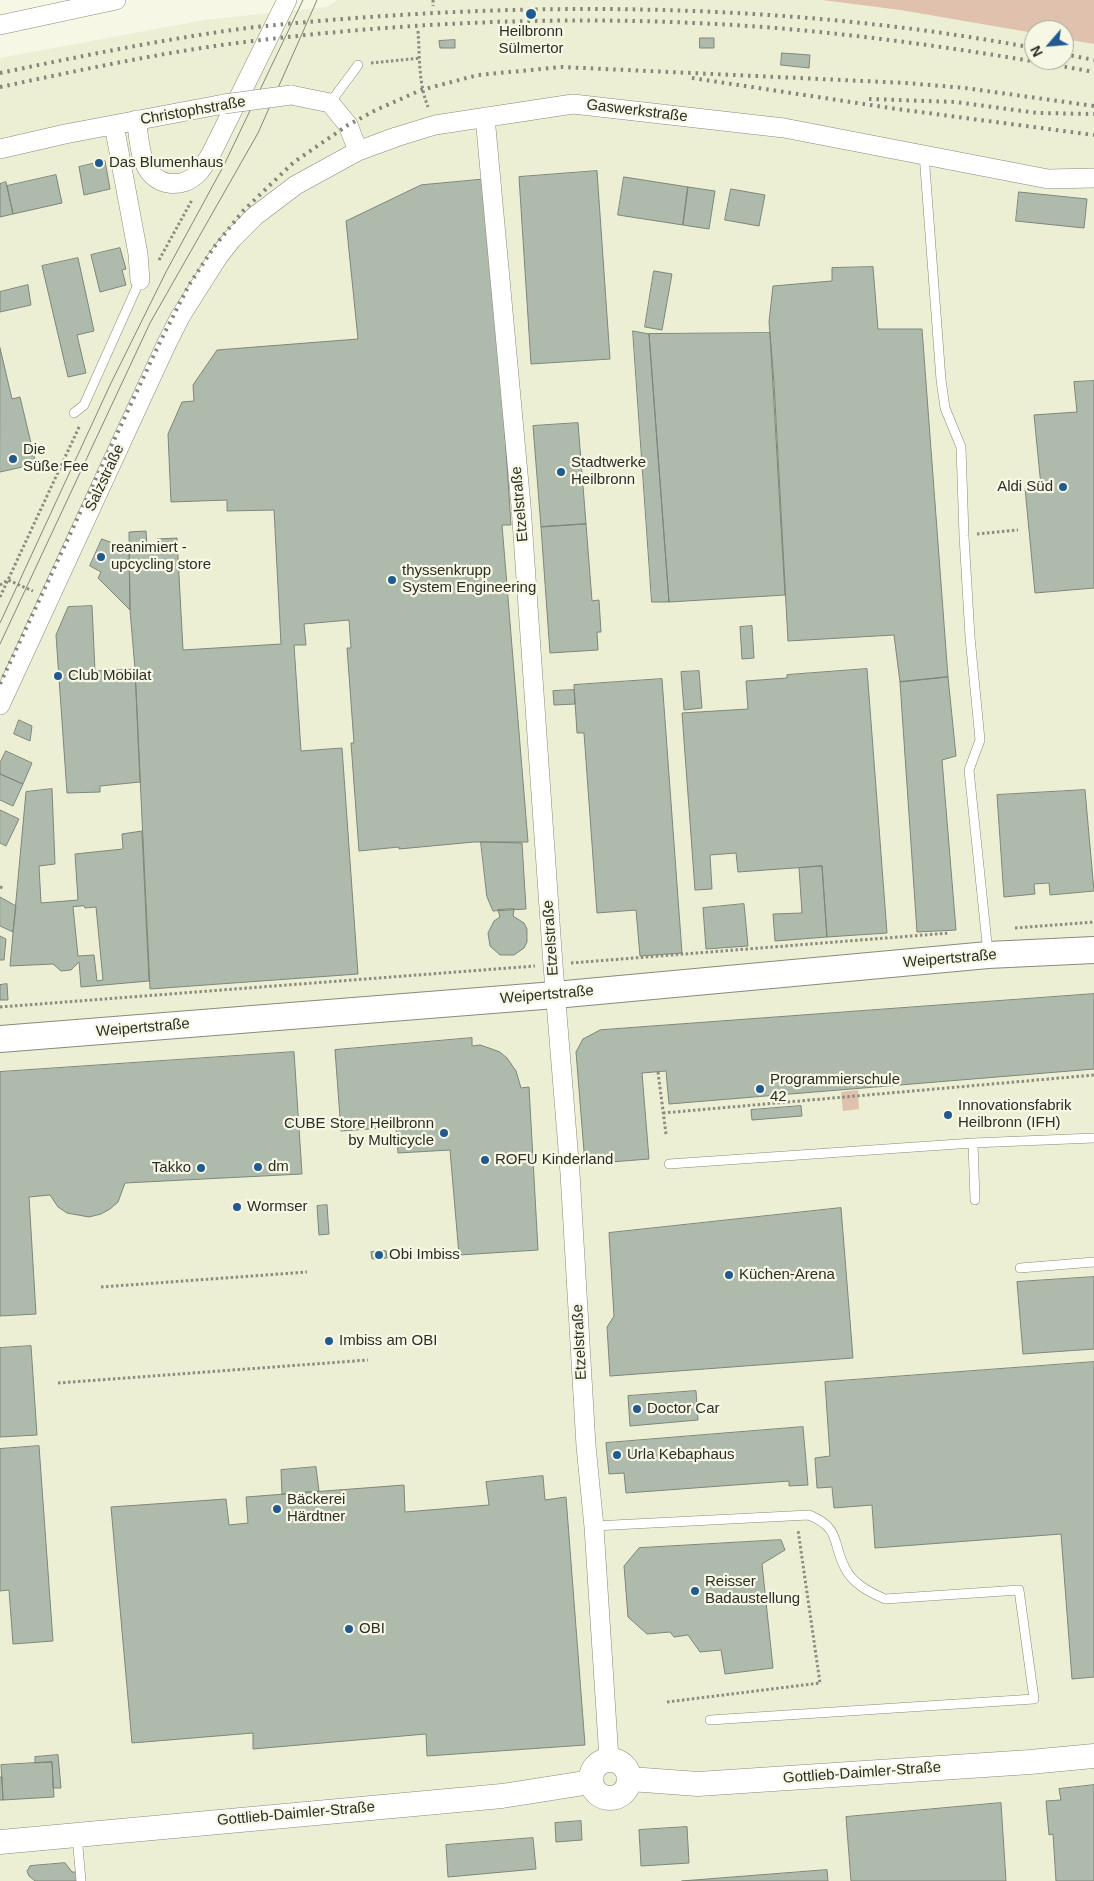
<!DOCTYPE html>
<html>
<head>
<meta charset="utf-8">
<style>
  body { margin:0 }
  #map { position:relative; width:1094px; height:1881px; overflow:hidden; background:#f6f8e5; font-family:Helvetica,sans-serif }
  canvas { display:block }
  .north { position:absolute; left:1024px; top:20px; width:50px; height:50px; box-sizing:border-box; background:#f6f8e5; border:1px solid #a6a799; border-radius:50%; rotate:243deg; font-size:14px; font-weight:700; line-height:20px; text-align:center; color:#2d2d26 }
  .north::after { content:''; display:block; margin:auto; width:18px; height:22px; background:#215991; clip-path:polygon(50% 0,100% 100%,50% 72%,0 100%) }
</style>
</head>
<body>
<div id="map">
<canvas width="1094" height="1881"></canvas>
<div class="north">N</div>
</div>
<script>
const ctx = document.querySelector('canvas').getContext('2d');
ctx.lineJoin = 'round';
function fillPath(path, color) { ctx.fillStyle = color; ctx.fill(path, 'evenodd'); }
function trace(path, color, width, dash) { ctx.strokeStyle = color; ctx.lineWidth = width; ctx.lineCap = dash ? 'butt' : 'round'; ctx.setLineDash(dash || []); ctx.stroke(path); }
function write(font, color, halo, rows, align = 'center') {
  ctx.font = font + ' Helvetica,sans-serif'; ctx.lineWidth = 4.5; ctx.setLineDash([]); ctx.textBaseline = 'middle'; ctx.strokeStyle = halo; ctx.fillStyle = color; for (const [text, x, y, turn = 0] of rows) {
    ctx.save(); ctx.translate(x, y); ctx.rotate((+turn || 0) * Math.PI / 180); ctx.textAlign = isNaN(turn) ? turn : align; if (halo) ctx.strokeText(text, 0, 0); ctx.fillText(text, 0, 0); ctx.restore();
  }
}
fillPath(new Path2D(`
  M338,0H822L900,10L1034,33V60H1064V39L1094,44V1881H0V58L204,20L326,7Z`), '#edefd4');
fillPath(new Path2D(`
  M822,0H1094V44L1064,39V30H1034V33L900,10Z
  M858,1090L859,1109L843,1111L841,1092Z`), '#dfc1ae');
const building = new Path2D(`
  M700,38H714V48H700Z
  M455,40V48H440L439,41Z
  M782,53L810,55L809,68L781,65Z
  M105,161L110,189L84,195L79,167Z
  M597,171L610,359L531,364L519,177Z
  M56,175L62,203L13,214L7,186Z
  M624,177L688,187L683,225L618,215Z
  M488,179L511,525H502L528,842H474L399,849V847L359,851L351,743H354L347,648H351L349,620L304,624L306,645H294L301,751L342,748L358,974L150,989L135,669L130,610L129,532L146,531L147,546L158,545L157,539L177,538L183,650L281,644L274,510L227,511V500L171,502L168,434L182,402L194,401L193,385L217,350L358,339L346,221L421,185Z
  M6,182L13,214L0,217V184Z
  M688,187L715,191L709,229L683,225Z
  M731,189L765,195L759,226L725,220Z
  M1019,192L1087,199L1084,228L1016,221Z
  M120,248L126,269L122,270L126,285L100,292L91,255Z
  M78,258L94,331L77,335L86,373L68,377L42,266Z
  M873,267L878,329H922L948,677L900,682L894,635L788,641L774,383L769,322L773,286L832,281V268Z
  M654,271L672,274L662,330L645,327Z
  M28,285L31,305L0,312V292Z
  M633,331L649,334L669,602H652Z
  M770,333L785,595L669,602L649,334Z
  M0,348L12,399L20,397L36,464L0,472Z
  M1094,381V588L1035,593L1025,488L1041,486L1034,415L1077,412L1074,382Z
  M578,423L586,524L541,527L533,426Z
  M586,524L592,601L599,600L601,632H597L598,650L550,653L541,527Z
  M102,539L129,549L130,610L98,578L101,572L90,566Z
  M92,606L95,671L135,669L140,782L100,786V792L67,793L56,635L68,607Z
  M752,626L754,658L742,659L740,627Z
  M867,669L887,933L827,937L822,866L738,872L736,853L710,855L712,889L695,890L682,713L748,709L746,681L787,678V675Z
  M699,671L702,708L684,710L681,672Z
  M948,677L956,756L942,760L956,930L917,932L900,682Z
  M662,679L682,953L640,956L636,910L597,913L584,733H577L574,685Z
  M574,690L575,704L554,705L553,691Z
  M19,720L32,726L30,741L14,734Z
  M6,751L32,763L23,784L0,774V763Z
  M0,774L23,784L13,806L0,800Z
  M52,789L55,864L39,866L41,903L78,900L75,854L123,849L122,834L142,831L149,981L81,987L79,962L71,970L61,971L53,964L10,966L26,792ZM84,906L85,908L96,907L103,980L97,981L94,955L78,956L73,907Z
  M1085,790L1094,891L1050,895L1049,883L1034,884L1035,894L1004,897L997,795Z
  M0,810L19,819L6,846L0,843Z
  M481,842L522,843L526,909L493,911L487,897Z
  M822,866L827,937L775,941L773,914L802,913L799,868Z
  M0,897L16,906L13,932L0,926Z
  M744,904L748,946L706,949L703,908Z
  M514,909L513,916L524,923L527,929V942L524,948L514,955H500L490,946L488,933L494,921L500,917L498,910Z
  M0,936L6,939L4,960H0Z
  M7,984L8,1000H0V985Z
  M1094,994V1069L669,1104L666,1071L642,1073L649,1159L585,1164L576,1052L583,1039L600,1030Z
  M472,1038V1046L480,1045L489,1048L500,1052L507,1058L516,1071L521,1088L529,1087L538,1250L459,1255L450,1150L398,1153L396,1127L341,1131L335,1050Z
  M294,1052L302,1174L125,1183L118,1202L110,1209L101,1214L89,1217L67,1213L58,1207L50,1195L29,1197L36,1314L0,1316V1072Z
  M801,1106L802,1116L752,1120L751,1110Z
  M327,1205L329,1234L319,1235L317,1206Z
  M841,1208L853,1358L610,1376L607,1327L614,1316L609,1233Z
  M386,1251L387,1258L372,1259L371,1252Z
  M1094,1277V1349L1023,1354L1017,1282Z
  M31,1346L37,1435L0,1437V1348Z
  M1094,1362V1677L1072,1679L1061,1534L875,1548L872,1505L834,1508L832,1487L817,1488L815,1458L830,1456L825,1382Z
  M696,1391L698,1420L630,1426L628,1396Z
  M803,1427L808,1485L789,1486V1481L626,1493L624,1473L609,1474L606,1443Z
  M39,1446L53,1641L13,1644L9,1590L0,1591V1449Z
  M316,1467L319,1491L282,1494L281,1470Z
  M543,1476L545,1500L566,1497L585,1745L427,1756L426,1734L253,1749V1733L132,1743L111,1507L226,1499L229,1525L248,1523L246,1497L404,1485L405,1512L489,1505L486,1482Z
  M781,1540L785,1550L762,1564L773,1668L725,1674L721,1650L700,1652L688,1635L674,1637L670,1632L647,1634L628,1617L624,1566L639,1548Z
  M58,1755L61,1788H53L52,1762L35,1763V1757Z
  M52,1762L54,1797L3,1800L1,1765Z
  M0,1777H2L3,1800H0Z
  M1094,1785V1881H1056L1053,1834L1049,1835L1046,1801L1061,1800L1059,1789Z
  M1001,1803L1006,1881H851L846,1817Z
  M581,1821L582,1840L556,1842L555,1823Z
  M687,1827L689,1863L641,1866L639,1830Z
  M533,1838L536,1869L448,1877L446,1845Z
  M65,1863L72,1872H75L79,1877V1881H35L29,1876L27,1871L30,1866Z
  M827,1870L828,1881H682Z`);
fillPath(building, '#aebaab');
trace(building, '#7d887a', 1);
const service = new Path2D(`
  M330,103L358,65
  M924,154L941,380L945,408L961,447L964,536L970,637L980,740L969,770L988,953
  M74,413L84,405L140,280
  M973,1143L1094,1138
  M669,1164L973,1143L975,1200
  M1020,1268L1094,1262
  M594,1526L809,1515C841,1528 832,1543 845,1568C853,1584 869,1592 885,1599L1019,1590L1034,1699L710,1720
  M77,1836L81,1881`);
const minor = new Path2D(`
  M0,25L116,0
  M291,95L330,103L348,125L358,151
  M485,117L521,506L553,965L570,1173L586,1446L594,1527L609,1759
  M136,120C139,135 139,153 146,166C156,187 183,189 198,173C203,168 207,160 211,154L287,0
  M114,125L138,254L140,280
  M0,149L65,134L224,104
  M0,705L166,345L180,317L218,257L232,239L255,216L296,185L358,151L396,137L435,125L573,104L784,128L1048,179L1094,178`);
const tertiary = new Path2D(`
  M591 1779a19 19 0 1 1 38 0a19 19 0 1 1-38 0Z
  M630,1779L698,1784L1030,1762L1094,1756
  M0,1842L502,1796L591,1782`);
const secondary = new Path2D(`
  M0,1039L555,995L988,955L1094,950`);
trace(service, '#898a79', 10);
trace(minor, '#898a79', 20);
trace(tertiary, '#898a79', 25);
trace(secondary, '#898a79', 28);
trace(new Path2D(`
  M433,0V6
  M418,31C420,58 418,81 428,107
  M371,63L420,58
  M159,260L192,200
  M977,534L1018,530
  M0,585L8,580L33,591
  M0,597L80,425
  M0,887L3,888
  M1015,928L1094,922
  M571,963L949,933
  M0,1007L535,966
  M658,1072L666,1134
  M663,1113L1094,1075
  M101,1287L307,1272
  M58,1383L368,1360
  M667,1702L820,1683L798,1530`), '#8c8d80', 3, [2.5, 2.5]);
trace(service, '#fff', 9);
trace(minor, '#fff', 19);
trace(tertiary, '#fff', 24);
trace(secondary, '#fff', 26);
trace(new Path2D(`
  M0,623L111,383L167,270L224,165L303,0
  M0,644L150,323L258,133L317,0`), '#86877b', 1);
trace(new Path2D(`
  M1064,54L1094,60
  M0,73C82,56 164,39 247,28C507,0 776,0 1034,48
  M692,78L897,109L1094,135
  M0,87C81,70 163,52 245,42C421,20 599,14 776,28C883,37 989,53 1094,72
  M869,99L955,102L1038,113L1094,114
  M0,684L160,342L189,285L214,247L243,211L294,162L348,125L376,110L421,90L478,75L562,67L906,83L965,88L1094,106`), '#86877b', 4, [2.5, 5]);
const minorBridge = new Path2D(`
  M224,104L291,95`);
trace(minorBridge, '#898a79', 20, []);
trace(minorBridge, '#fff', 19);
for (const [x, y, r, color] of [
  [531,14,6,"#215991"],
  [99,163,5,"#215991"],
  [13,459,5,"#215991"],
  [561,472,5,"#215991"],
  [1063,487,5,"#215991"],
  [101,557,5,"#215991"],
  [392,580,5,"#215991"],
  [58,676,5,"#215991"],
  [760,1089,5,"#215991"],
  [948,1115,5,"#215991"],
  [444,1133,5,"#215991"],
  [485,1160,5,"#215991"],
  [258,1167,5,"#215991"],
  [201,1168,5,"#215991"],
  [237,1207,5,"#215991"],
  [379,1255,5,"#215991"],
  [729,1275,5,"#215991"],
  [329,1341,5,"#215991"],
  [637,1409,5,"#215991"],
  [617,1455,5,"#215991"],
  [277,1509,5,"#215991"],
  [695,1591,5,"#215991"],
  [349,1629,5,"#215991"]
]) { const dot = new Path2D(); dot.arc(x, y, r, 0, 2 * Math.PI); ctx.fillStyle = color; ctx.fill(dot); trace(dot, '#f6f8e5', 2); }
write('15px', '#2d2d26', '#f6f8e5', [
  ["Heilbronn",531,32,"center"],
  ["Sülmertor",531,49,"center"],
  ["Das Blumenhaus",109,163],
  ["Die",23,450],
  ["Süße Fee",23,467],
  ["Stadtwerke",571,463],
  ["Heilbronn",571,480],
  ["Aldi Süd",1053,487,"right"],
  ["reanimiert -",111,548],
  ["upcycling store",111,565],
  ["thyssenkrupp",402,571],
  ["System Engineering",402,588],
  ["Club Mobilat",68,676],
  ["Programmierschule",770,1080],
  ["42",770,1097],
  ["Innovationsfabrik",958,1106],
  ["Heilbronn (IFH)",958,1123],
  ["CUBE Store Heilbronn",434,1124,"right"],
  ["by Multicycle",434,1141,"right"],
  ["ROFU Kinderland",495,1160],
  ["dm",268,1167],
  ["Takko",191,1168,"right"],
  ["Wormser",247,1207],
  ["Obi Imbiss",389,1255],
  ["Küchen-Arena",739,1275],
  ["Imbiss am OBI",339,1341],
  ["Doctor Car",647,1409],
  ["Urla Kebaphaus",627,1455],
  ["Bäckerei",287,1500],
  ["Härdtner",287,1517],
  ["Reisser",705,1582],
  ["Badaustellung",705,1599],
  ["OBI",359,1629]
], 'left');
write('15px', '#2d2d26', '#f6f8e5', [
  ["Christophstraße",193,111,-10],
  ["Gaswerkstraße",637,111,7],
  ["Salzstraße",105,478,-65],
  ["Etzelstraße",520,504,-95],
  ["Etzelstraße",551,938,-94],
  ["Weipertstraße",950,959,-5],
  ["Weipertstraße",547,995,-5],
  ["Weipertstraße",143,1028,-5],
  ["Etzelstraße",580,1342,-93],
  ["Gottlieb-Daimler-Straße",862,1773,-4],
  ["Gottlieb-Daimler-Straße",296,1814,-5]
]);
</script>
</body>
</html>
